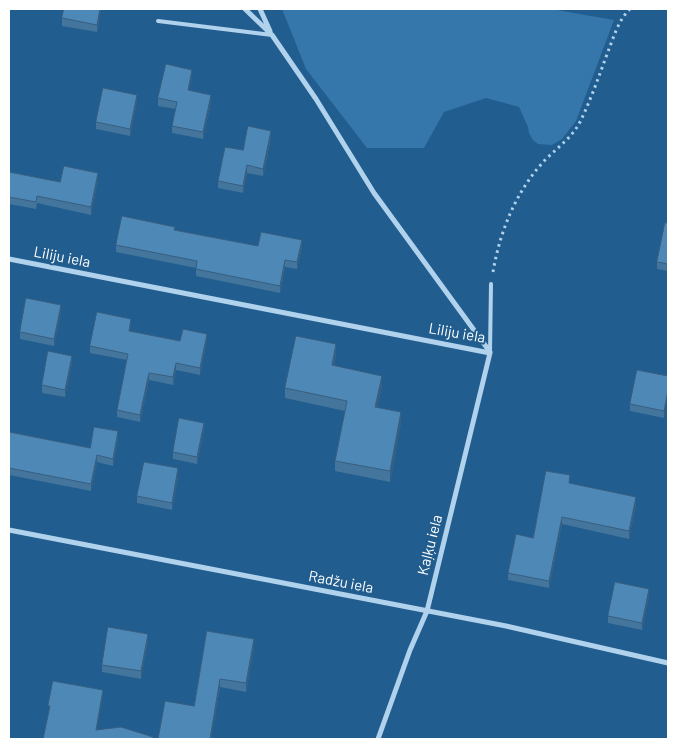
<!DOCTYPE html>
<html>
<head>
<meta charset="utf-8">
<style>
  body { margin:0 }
  #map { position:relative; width:677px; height:748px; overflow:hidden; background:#215d8e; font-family:Barlow,sans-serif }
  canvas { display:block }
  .frame { position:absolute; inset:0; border:10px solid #fff; pointer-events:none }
</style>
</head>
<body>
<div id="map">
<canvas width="677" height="748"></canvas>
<div class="frame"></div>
</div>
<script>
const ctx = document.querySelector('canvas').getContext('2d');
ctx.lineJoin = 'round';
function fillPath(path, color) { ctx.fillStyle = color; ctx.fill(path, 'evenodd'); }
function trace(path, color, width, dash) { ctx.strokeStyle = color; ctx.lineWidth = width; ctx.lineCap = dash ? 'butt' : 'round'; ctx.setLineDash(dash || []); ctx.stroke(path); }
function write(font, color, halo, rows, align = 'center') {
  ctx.font = font + ' Barlow,sans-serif'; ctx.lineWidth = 4; ctx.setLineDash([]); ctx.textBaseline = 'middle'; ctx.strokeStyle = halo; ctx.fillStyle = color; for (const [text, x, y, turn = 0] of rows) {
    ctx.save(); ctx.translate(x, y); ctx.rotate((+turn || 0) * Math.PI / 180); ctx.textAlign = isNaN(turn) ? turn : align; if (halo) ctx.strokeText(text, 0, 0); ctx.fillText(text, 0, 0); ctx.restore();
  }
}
fillPath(new Path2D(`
  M282,9H551L614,20L576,121L562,139L552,145L538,144L533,140L529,133L528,127L519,107L486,98L444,112L424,148H367L306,69Z`), '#3577ab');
trace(new Path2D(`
  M493,272C500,231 516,191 545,160C558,147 573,137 581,120C592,97 600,73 609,49C614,36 619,19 630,9`), '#b0d2ec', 3, [2.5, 4]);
trace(new Path2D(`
  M158,21L272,35
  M490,352L491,284`), '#b0d2ec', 4);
trace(new Path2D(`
  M245,9L272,35L316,99L374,193L490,352
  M260,9L270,31
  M9,259L490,353
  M9,530L506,626L668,663
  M378,739L410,650L427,611L490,353`), '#b0d2ec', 5);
fillPath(new Path2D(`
  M64,9H101L97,32L62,26V18Z
  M192,77L189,90L211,102L203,139L172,133V126L176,109L158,106V98Z
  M137,102L130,136L96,129V122Z
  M271,138L263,176L247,173L243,193L218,188V181L243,150Z
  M9,172L60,182L98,180L91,215L37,203L36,209L9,204Z
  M668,223V271L657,269V262Z
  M175,230L258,246L302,247L297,269L285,267L280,293L196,276V268L116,252V245Z
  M61,312L54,346L20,339V332Z
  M131,326L130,331L180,341H207L200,375L176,370L173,385L149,380L140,422L117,417V410L127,360L90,353V346Z
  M336,354L334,366L382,386L377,407L401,422L390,482L335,471V461L345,411L285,398V388Z
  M72,363L65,397L42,393V385Z
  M668,376L664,418L630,411V404Z
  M204,430L197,464L173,459V452Z
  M9,432L90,448L118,438L113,466L97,462L91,491L9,475Z
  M178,476L172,510L137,503V496Z
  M570,484L636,504L629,539L562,524L549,588L508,580V573Z
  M649,596L642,630L608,623V616Z
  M207,631L254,648L246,692L220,687L211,739H158L194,706Z
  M148,641L141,679L102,672V665Z`), '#43759d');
fillPath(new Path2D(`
  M100,9H101L97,32V25Z
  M192,70V77L188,97V90Z
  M137,95V102L130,136V129Z
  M211,95V102L203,139V132Z
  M271,131V138L263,176V169Z
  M247,165V173L243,193V186Z
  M98,173V180L91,215V207Z
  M302,240V247L297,269V262Z
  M285,260V267L280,293V286Z
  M61,305V312L54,346V339Z
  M131,319V326L129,338V331Z
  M207,334V341L200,375V368Z
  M336,344V354L332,376V365Z
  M72,356V363L65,397V390Z
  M176,363V370L173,385V377Z
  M149,373V380L140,422V415Z
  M382,376V386L375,417V407Z
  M668,390V397L664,418V411Z
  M401,412V422L390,482V471Z
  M204,423V430L197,464V457Z
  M118,431V438L113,466V459Z
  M97,455V462L91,491V484Z
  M178,468V476L172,510V503Z
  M636,497V504L629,539V531Z
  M562,517V524L549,588V581Z
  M649,589V596L642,630V623Z
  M148,634V641L141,679V671Z
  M254,639V648L246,692V683Z
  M220,679V687L211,739H210Z
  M103,690V697L96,737V730Z`), '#375f80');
const building = new Path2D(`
  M64,9H100L97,25L62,18Z
  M166,64L192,70L188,90L211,95L203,132L172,126L177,102L158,98Z
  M103,88L137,95L130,129L96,122Z
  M248,126L271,131L263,169L247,165L243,186L218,181L225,147L243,150Z
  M64,166L98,173L91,207L37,196L36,202L9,197V172L60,182Z
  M122,216L175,227L174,230L258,246L261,232L302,240L297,262L285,260L280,286L196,269L197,261L116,245Z
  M665,223H668V264L657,262Z
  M26,298L61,305L54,339L20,332Z
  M97,312L131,319L129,331L180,341L183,329L207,334L200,368L176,363L173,377L149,373L140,415L117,410L128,354L90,346Z
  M296,336L336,344L332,365L382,376L375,407L401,412L390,471L335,461L347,401L285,388Z
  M48,351L72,356L65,390L42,385Z
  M637,370L668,376V390L664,411L630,404Z
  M179,418L204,423L197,457L173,452Z
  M94,427L118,431L113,459L97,455L91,484L9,468V432L90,448Z
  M144,462L178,468L172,503L137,496Z
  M546,471L570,475L569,483L636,497L629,531L562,517L549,581L508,573L516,534L533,538Z
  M615,582L649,589L642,623L608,616Z
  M108,627L148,634L141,671L102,665Z
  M207,631L254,639L246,683L220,679L210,739H158L165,701L194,706Z
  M53,681L103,690L96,730L121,727L153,737V739H43L50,706H48Z`);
fillPath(building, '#4e88b7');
trace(building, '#375f80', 1);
write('15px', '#fff', '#215d8e', [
  ["Liliju iela",62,257,11],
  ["Liliju iela",457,333,10],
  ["Kaļķu iela",430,545,-76],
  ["Radžu iela",341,582,11]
]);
</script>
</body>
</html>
